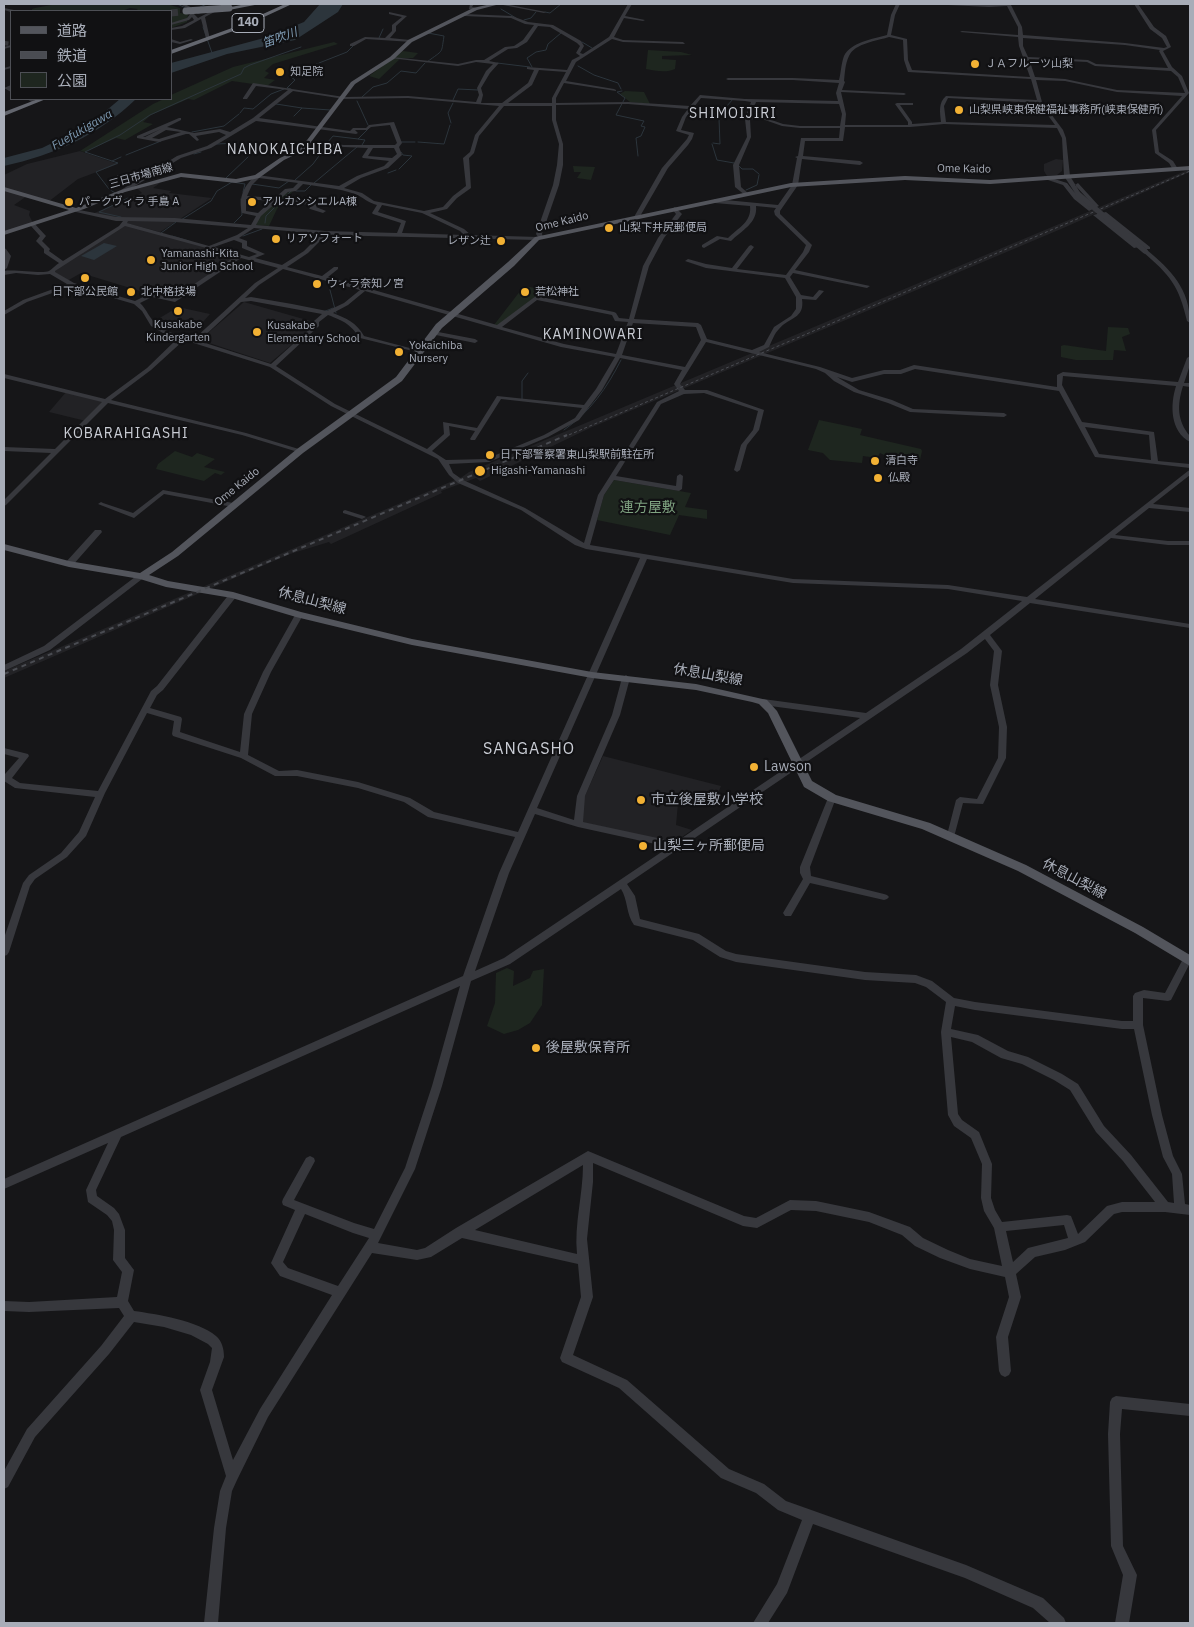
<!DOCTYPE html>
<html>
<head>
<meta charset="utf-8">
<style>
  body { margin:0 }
  #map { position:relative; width:1194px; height:1627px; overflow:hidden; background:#161618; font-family:"IBM Plex Sans","Noto Sans JP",sans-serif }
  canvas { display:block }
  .frame { position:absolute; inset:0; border:5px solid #a8adb8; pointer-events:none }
  .legend { position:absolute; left:10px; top:10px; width:162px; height:90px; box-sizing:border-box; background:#111113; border:1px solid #4d4f55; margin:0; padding:6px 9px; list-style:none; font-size:15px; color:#a8adb8 }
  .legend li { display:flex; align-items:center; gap:10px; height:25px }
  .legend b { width:25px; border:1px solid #4d4f55 }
</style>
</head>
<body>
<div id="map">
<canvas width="1194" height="1627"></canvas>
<div class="frame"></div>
<ul class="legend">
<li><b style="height:6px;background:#53555c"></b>道路</li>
<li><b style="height:6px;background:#4a4c52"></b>鉄道</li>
<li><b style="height:14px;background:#1e261f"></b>公園</li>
</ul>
</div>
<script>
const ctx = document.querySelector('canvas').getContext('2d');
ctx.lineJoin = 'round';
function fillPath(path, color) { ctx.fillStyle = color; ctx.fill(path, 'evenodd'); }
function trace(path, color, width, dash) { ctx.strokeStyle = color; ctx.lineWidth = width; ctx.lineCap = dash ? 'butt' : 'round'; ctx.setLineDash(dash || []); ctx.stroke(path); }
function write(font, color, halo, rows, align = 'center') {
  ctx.font = font + ' "IBM Plex Sans","Noto Sans JP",sans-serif'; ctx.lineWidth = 4.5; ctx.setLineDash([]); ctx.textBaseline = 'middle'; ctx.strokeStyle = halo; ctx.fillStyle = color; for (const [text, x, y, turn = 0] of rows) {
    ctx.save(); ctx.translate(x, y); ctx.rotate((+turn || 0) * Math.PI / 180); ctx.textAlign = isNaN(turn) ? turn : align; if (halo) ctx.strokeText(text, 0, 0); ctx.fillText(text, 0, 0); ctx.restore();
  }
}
fillPath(new Path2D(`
  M80,151L118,164L78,179L48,202L27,196L14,205L30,211L29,215L33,223L4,233V175L27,164Z
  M1056,159L1063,160L1062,171L1057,175L1047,176L1044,171V164Z
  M1190,169V172L1061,229L590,428L480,481L476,478L441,491L442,493L331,544L329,542L290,554L4,678V671L462,477L469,472Z
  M158,182L160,183L153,188L171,191L169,193L212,198L160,232L126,223V220L92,214L142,193L137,188Z
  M124,224L240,256L173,301L81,273L67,281L52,273V270Z
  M244,302L314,322L315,325L270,363L200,340Z
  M178,307L210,314L203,322L188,319L182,325L162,321L158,319Z
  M67,391L106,401L86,421L49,412Z
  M603,756L721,786L714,803L698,798L697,807L678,803L676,825L692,830L673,843L581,822L584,798Z`), '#222225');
fillPath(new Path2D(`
  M57,4H167L180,8V13L188,14L187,22L171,28V11H135L138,9L130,8L122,11H32V9L35,8Z
  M334,42L338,44L273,64L265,71L269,73L264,78L275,80L267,86L232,81L194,100L188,99L151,115L143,122L153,124L125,140L116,138L85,152L80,151L153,104L164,99H171V95L233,67Z
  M648,50L681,52L692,55L662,56V59L676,60L675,69C667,73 655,71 646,69Z
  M403,51L418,53L413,58H401L379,79L369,76Z
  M625,91L644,92L650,104L630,102L620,94Z
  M573,166L595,167L591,180L577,178L581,172H574Z
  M294,190L277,209L269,226L256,225C261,208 279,195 294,190Z
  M524,286L535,288L536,298L499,326L494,325Z
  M1108,327L1128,328L1130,334L1122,337L1126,351L1114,350L1113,360H1076L1061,357V346L1064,345L1106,351Z
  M819,420L862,429L860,435L921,449L922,451L920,460H894L880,453L877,458L863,456L862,463L830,460L823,453L808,450Z
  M175,451L192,457L197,453L215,459L204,467L225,472L221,475L215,473L204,481L156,469L158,464Z
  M614,480L691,493L685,507L707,510V519L679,515L670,535L597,520L604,495Z
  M507,968L514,971L513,986L530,978L533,971L544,969L542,1005L530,1023L518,1030L504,1034L487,1026L495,1003L496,973Z`), '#1e261f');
fillPath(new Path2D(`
  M320,4H343L338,12L295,40L227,54L171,73V63L264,38L304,22Z
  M120,99H136C99,135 54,155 4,166V158L42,148L89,125Z
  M104,243L117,246L94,260L81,256Z`), '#2c353c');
trace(new Path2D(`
  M177,4L186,8
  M200,7L207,4
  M501,9L516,18
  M545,12L550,13L561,4
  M524,20L531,18L536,12
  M203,27L212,53
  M379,38L383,29
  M582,42L592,48
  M427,62C444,49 441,55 444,36L428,33
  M319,63L347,52L354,45
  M497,63L530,67
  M578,66L594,75L618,83L621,89
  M532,67L527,58L536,52L546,50L548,44L561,33
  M291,89L287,88L295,80L291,77L299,70L317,64
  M622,91L617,92L625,98L616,115L644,121L641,126L645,127L641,136L636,138L638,156
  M362,97L373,87L387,83L401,71L416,73L425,63
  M453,100L458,89L478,90
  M357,101L368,125
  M276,104L302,108L294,116
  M302,108L330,110
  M701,112L719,119L720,144L713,143
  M240,113L244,108L253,109L271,94L284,89
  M720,114L733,99
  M451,123L448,113L453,103
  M192,132L224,126L239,114
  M401,142H415
  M418,142L444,144L450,125
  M327,143L333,136L358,139
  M217,144L237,143
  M712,144L717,160L734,163
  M362,145L365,140L358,139L370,127
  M194,154L201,152
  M126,155L161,141
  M112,161L121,157
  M738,165L742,169H753L759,174
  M399,169L412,156L403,155L401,152
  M388,173L396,170
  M226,178L248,157
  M295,180L313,164L327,145
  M314,183L357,147
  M252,184L279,188L289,181
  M746,190L757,185L759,175
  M296,191H305L311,185
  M115,193L109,189L96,172L118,163L85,152L120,135L150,115L241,74L244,68L250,65L301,47
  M121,217L99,212L128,198
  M181,220L211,201L217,191L232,182L245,184L243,192
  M234,223L242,215L241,199
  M265,223L266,216L291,191
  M161,233L176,222
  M172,236L189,241
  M243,236L262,229
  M331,282L330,290L336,313
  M323,312L333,308
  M522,400V381L528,373
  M564,430C590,412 607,388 621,360`), '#2c353c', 1);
trace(new Path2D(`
  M4,43L11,44`), '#333438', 4.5, [4.5, 2.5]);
trace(new Path2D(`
  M171,13L181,12`), '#333438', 7, [7, 3]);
fillPath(new Path2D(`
  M180,4H185L201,13L198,14Z
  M225,4H230L205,17L210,39L206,38L201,19L185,28L171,30V28L182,26L194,20L192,17L189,20L171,25V23L187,18L191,13H193L198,18Z
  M470,4H474L472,7L476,8V10L469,9Z
  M498,4H505L546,12L544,13Z
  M628,4H632L625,16L645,20L643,21L624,18L614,37L623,40L683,42L685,44L623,42L612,39L576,62L566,81L614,89L616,90V91L564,83L556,98V103L628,102L690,106L700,95L745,99L838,101L836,93L839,83L793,80H728L726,79L728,78H793L839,80C841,73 841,64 844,56C851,42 873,39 887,35L891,15L896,4H900L895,15L891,35L907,39L908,60L912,70L1030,77L1019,46L1018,37L960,32L962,31L1018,35V27L1007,6L989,7L948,5L946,4H1013L1011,5L1022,27L1023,35L1125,43L1164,48L1167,47L1162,38L1150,29L1134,4H1138L1154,27L1166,36L1171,47L1163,51L1172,67L1182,76L1189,93L1156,130L1159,152L1173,161L1178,169L1175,171L1173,170L1169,163L1155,153L1152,130L1182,96L1117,92L1065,81L1036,80L1042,102L1063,130L1066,138L1070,176L1081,194L1077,195L1090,207L1093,205L1075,185L1078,183L1099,206L1089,211L1074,199L1063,185L1042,178L1045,176L1067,183L1075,193L1064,176L1062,138L1057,128L944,124L910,127H845L843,141H805L803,156L860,161L863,163L860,165L802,159L798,185L780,211V214L812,245L809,252L795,270L870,286L867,288L793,273L790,277L801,295L813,297L819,290L824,291L816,300L802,299C805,319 789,317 779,329C774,334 772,341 769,347L759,352L820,367L852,378L884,370H900L914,365L1057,387V375L1063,372L1178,382L1187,358L1190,356V365L1184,383H1190V387L1183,386C1177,405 1177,421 1190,436V442C1170,431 1170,405 1176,386L1063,376L1062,385L1082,422L1154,432L1158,461L1190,464V468L1095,457L1059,391L915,369L901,374H884L852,382L837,377L859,390L892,400L913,409L1004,413L1007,415L1004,417L910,412L888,403L854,392L834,381L825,373L816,369L706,342L680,384L685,390H707L764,410L759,430L747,445L740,470L737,472L734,470L741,445L753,430L758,411L704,393L684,394L661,404L616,476L676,486L677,476L680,474L683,476L682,489L679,491L614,480L604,495L590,545L793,579L948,585L1027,597L1188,471L1190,470V475L1153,504L1190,508V512L1149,508L1115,535L1168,541H1190V545H1168L1111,538L1035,599L1190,624V628L1030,603L990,635L1002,651L998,685L1007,727L1006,758L983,804L963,803L954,837H948L947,835L956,800L960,797L977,799L998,758L999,727L990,685L994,651L985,639L967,653L627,884L635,896L640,919L699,934L726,951L736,954L865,972L916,975L932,981L954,998L975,1002L1122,1021H1133V996L1135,993L1144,990L1165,993L1184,957H1190V963L1171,1000L1168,1001L1143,998V1025L1162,1115L1173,1156L1182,1174L1185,1204L1190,1205V1215L1165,1212H1122L1114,1214L1085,1242L1065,1250L1035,1257L1016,1274L1021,1297L1008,1337L1011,1371L1009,1375L1005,1377L1001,1375L999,1371L996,1337L1009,1297L1005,1277L970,1269L940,1258L915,1246L902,1235L869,1222L816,1211L791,1210L757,1228L743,1226L593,1163V1182L587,1239L593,1297L573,1355L627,1380L729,1469L764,1484L786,1501L966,1565L1043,1598L1064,1618L1066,1623H1050L1033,1608L965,1578L813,1524L787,1593L768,1623H753L777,1584L802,1520L778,1510L756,1493L721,1478L619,1388L562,1362L560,1358L581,1297L578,1264L462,1238L431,1257L417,1260L372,1253L268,1417L237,1480L232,1491L226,1528L218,1623H204L214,1528L220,1491L226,1476L200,1390L210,1362L212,1348L208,1344L191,1335L164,1327L134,1322L109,1354L35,1437L8,1487L4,1489V1471L27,1429L101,1346L124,1316L119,1308L29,1312L4,1311V1301L29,1302L117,1297L122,1272L113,1260L114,1230L112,1221L107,1215L88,1202L86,1190L108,1143L4,1189V1179L463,976L499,873L515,837L428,817L404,802L358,788L297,776H275L241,758L173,736L172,734L174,721L147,713L105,793L86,836L67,857L35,879L30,886L9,952L7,955L4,956V938L23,883L29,875L61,853L79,832L95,797L15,788L4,781V774H5L19,758L4,754V748L28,754L29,756L12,778L20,783L98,791L151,691L157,686L230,593H236L237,595L236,597L163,690L157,695L150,708L181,717L182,719L180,732L240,752L244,714L263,672L295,615L299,613H302L303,615L271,672L252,714L248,755L279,771L297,770L358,782L410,798L434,812L518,832L640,558L586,549L575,545L521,510L458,483L449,475L438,459L331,406L270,367L184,340L151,370L111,400L246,433L302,450V452H298L242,435L108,403L6,505L4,506V500L51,453L4,451V447L55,449L102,402L4,378V374L105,399L147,368L178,338L163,333L151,326L142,311L134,304L72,286L27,302L4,315V311L23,300L67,284L50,274L38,275L16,273L4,275V271C15,269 42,274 49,271C52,269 56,265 59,263L44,253V249L36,241L40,236L30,225V223H34L46,236L42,241L50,249L49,251L63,261L119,226L123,221H116L76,212L74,211V209L116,217L175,218L251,225L256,216L242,213C238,198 244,184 257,175L339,186L357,176L384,166L389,161L363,158L362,157L368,148L344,147L309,143L307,142L309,141L344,145H395L397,143L390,125L371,127L367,130H355L358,133L356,134L256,121L211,148L181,158L125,192H121V190L136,181L117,177V175L140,179L177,156L207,146L226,135L219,132L196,136L199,140L197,141L189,134H186L159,142L137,138V136L179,118H181V120L167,127L194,133L220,129L230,132L253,118L288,90L256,86L247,99H243V98L253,83L344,97L408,96L476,102L479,95L477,88L486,71L493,64L476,62L458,66L390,58L392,57L458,64L476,60H484L505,47L514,46L523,40L534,25L525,24L511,18L464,16L465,14L512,16L528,22L553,25L581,41L584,46L580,53L583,54L609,37ZM538,26L550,27L577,43L580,46L576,53L580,56L572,60L567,70L527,67V69L534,70L528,83L502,103H481L483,95L481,88L490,73L499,63L489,61L508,49L517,48L527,42ZM889,37L903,40L904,60L908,72L1031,79L1037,100L946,96C938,103 940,112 941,122L912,124V122L900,105H913V103H897L895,104L908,122V125H845L846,114L841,92L904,95L906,94L904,93L842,90L845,82L844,81C845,73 845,64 849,56C855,43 877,41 889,37ZM1023,38L1125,45L1160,50L1159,51L1168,68L1096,64L1088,60L1028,57L1023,46ZM1029,59L1087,62L1095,66L1171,71L1178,77L1185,93L1117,90L1065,79L1035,77ZM539,70L566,72L552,98V103H508L532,85ZM293,91L338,98L340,99L408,98L499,106L475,135L470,152L463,158L466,186L453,196L443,207L424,211L374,201L362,193L344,188L361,178L388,168L402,155L399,147L402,143L394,122L369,125L366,128H353L350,131L259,118ZM701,98L745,101L751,102L746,116L720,114L694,107ZM948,98L1039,103L1055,125L946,122L944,106ZM756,102L839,104L842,114L840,126H800L783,124L766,118L751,116ZM628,104L688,109L682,117L676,131L689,135L687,139L662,168L634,217L637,219L639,218L668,168L688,145L692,139L694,133L681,130L686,117L692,110L720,116L745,119L747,137L733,165L735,187L746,196L749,194L741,187L739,165L751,137L750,119L765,120L782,126L800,128H840L839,138H801L798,156L795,157L797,158L792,185L778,205L715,199L712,201L715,203L750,206C752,222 738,228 728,238L717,236L702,245V247L704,248L720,239L731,241C741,231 758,223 756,206L776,208L774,211L775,215L806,245L803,252L786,275L737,269L754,247L751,245L749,246L732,268L706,264L688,259L685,261L706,268L785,278L796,297V309L791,316L774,327L764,345L752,350L707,339L701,325L698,323L634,319L649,266L664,238L682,214L675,207L672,209L676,214L658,238L643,266L629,319L619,318L616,313L614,312L536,296L497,325L328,277L338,269V267H334L322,276L287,267L308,253L326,235L537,240L543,238L542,234L559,185L563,165V144L556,120V105ZM504,106H552V120L559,144L557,165L553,185L536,234L538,237L471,235L464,229L430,213L447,209L457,198L471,188L469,158L474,153L479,136ZM161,129L145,137H143ZM166,130L181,132L159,139L152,138ZM373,148H394L397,154L392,158L368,156ZM259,178L298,183L293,188L285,189L275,198L247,196L252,185ZM303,184C321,187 338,188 355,194C363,197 368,203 377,205L372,213L373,214L401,223L397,233L325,231L256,225L261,216L288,192L296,191ZM246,199L271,201L258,213L246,211ZM382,205L422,213L460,231L464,235L402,233L406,221L378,212ZM128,221L175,222L248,228L237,235L209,246L127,223ZM125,226L236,256L172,299L151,293L135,301L74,283L55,272V271ZM254,228L321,234L304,251L282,265L255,258L265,254L247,246V241L239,238ZM234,240L242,243V248L257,254L249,257L214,247ZM241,258L278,268L255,283L194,339C182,335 164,333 155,323C149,317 147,310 140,303L152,297L175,302ZM283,269L360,290L344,303L327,311L292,304L251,297L245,298L259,285ZM365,291L561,347L615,357L596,389L584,405L497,396L477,428L443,422L444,434L427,449L335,404L276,366L319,326V322L328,315C344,321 350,324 360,338L421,353V351L364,336C357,323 346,318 333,313L348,305ZM537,300L612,315L615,321L628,322L616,354L564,344L502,327ZM251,301L322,314L314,321V325L271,364L199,341L241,302ZM633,323L696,327L701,340L685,367L622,355ZM620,358L682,370L674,384L679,391L657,402L598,495L584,543L525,508L463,480L453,473L449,464L489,462L548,437L579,420L602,390ZM501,399L582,408L575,418L544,435L486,459L446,460L432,451L450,435L449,426L475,431L470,439L471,440H475ZM1085,427L1149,435L1151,460L1099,454ZM647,559L793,583L948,589L1022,601L961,649L866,713L763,699L760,700L759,702L760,704L763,705L860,718L676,842L583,822L585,796L620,715L630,678L626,675L622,678L612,715L577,796L574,820L537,808ZM535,814L578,827L669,847L504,958L475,971L509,873ZM621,889C628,900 626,914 634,925L693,940L720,957L736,962L865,980L915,983L926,987L946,1002L941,1032L948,1115L954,1126L971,1138L982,1164L981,1198L984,1211L994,1228L1002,1266L970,1259L948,1250L923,1238L910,1227L869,1212L816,1201L790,1200L756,1218L744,1216L588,1151L456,1228L425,1248L417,1250L378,1243L415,1169L442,1086L471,981L510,964ZM460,986L432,1086L405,1168L374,1229L354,1223L294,1200L315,1161L314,1158L310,1156L306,1158L283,1199L282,1202L283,1205L295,1210L271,1263L280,1276L332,1295L260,1409L233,1460L212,1390L224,1357C224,1349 222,1341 216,1336C199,1321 156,1314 134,1311L128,1301L134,1270L125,1258V1230L119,1214L114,1208L97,1196L96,1190L121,1137ZM955,1006L975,1010L1122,1029H1134L1152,1115L1163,1157L1172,1174L1174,1203L1168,1202L1131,1155L1104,1126L1078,1084L1062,1074L1028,1057L1008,1051L978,1035L951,1029ZM951,1037L972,1042L1001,1058L1022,1064L1054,1080L1070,1090L1096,1132L1123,1161L1155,1202H1122L1107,1206L1078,1234L1071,1216L1067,1215L1002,1222L995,1210L991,1198L992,1164L979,1132L962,1120L958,1114ZM583,1165C583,1195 574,1224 577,1254L475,1230ZM305,1214L353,1233L369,1238L338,1286L288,1268L283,1262ZM1064,1225L1068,1238L1028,1248L1013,1262L1006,1231Z
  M4,8L14,10L15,11L11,12L4,10Z
  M389,12L407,16L396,26V31L390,38L410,40L412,42L366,39L354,46H350V44L365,37L385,38L392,31V25L402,17L389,14Z
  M171,39L180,42L191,39L193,40L180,44L171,42Z
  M11,45V47L4,49V47Z
  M11,66V68L4,70V68Z
  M11,85V88H10L11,89V92L4,88Z
  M27,99H32L37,102L33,103Z
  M292,198L318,204L319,205L316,207L326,211L323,213L310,209L309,208L312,206L290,201V199Z
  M1106,212L1150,247V249H1146L1105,216H1101L1139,247L1134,248L1093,215Z
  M4,248L6,249L11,256L7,268L4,270L5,256L4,254Z
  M1143,250H1147C1171,270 1190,289 1190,323L1187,321C1179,286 1170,275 1143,252Z
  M433,331L475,339L478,341L475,343L431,334V332Z
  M163,490L233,503L236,505L233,507L164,494L134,518L98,504L101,502L103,503L133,513Z
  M345,510L364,516L366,517L362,519L343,513V511Z
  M95,530H101L102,532L72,566H66V562Z
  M139,574H142L146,576L50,650L4,671V665L44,646Z
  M832,795L836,798L810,867L811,876L884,894L887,895L889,897L887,899L884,900L810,883L791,916H785L783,913L803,879L800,873V867L828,798Z
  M1116,1396L1190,1404V1416L1122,1409L1120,1434L1123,1546L1137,1575L1129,1623H1115L1123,1575L1111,1546L1108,1434L1110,1402L1112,1398Z`), '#37383d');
fillPath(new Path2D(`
  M491,4H500L477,10L412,42L394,59L355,84L305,150L284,160L259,178L236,183L181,177L125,192L84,209L4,235V231L69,210L4,191V187L76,208L121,190L181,173L236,179L255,175L280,158L301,148L351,82L390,57L408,40L473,8Z
  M1190,166V170L990,184L905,180L791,187L539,240L514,266L442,328L402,381L303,453L178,556L149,575L168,581L233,592L301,612L412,639L592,672L696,684L767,700L777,711L812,781L836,795L930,823L1026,865L1143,927L1190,955V966L1135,933L1018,871L922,829L828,801L804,787L768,713L759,704L752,702L696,690L592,678L412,645L296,617L232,598L166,587L140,579L69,567L4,550V544L69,561L140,573L172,552L297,449L396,377L436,324L508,262L535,237L791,183L905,176L990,180Z`), '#53555c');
fillPath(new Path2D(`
  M246,4H260L229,10L226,8Z
  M285,4H292L236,30L171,54V50L232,28Z
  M38,99H46L4,116V112Z`), '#63666e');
trace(new Path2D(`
  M564,437L1190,171`), '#4a4c52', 1, [3, 2.5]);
trace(new Path2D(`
  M4,674L567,435`), '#4a4c52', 2, [5, 4.5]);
trace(new Path2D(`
  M1078,194L1145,251`), '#37383d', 5.5);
trace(new Path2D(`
  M186,11L229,8`), '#63666e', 7);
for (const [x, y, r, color] of [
  [975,64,5,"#f2b134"],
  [280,72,5,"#f2b134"],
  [959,110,5,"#f2b134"],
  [69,202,5,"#f2b134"],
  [252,202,5,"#f2b134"],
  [609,228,5,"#f2b134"],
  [276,239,5,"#f2b134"],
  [501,241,5,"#f2b134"],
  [151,260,5,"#f2b134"],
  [85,278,5,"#f2b134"],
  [317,284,5,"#f2b134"],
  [131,292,5,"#f2b134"],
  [525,292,5,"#f2b134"],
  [178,311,5,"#f2b134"],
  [257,332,5,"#f2b134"],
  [399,352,5,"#f2b134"],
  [490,455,5,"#f2b134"],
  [875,461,5,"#f2b134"],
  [480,471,6,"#f2b134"],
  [878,478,5,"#f2b134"],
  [754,767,5,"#f2b134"],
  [641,800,5,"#f2b134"],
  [643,846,5,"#f2b134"],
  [536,1048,5,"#f2b134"]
]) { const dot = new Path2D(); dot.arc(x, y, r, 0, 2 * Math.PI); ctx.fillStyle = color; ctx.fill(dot); trace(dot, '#111113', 2); }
write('11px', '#a8adb8', '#111113', [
  ["ＪＡフルーツ山梨",985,64],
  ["知足院",290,72],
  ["山梨県峡東保健福祉事務所(峡東保健所)",969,110],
  ["パークヴィラ 手島 A",79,202],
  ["アルカンシエルA棟",262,202],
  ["山梨下井尻郵便局",619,228],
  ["リアソフォート",286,239],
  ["レザン辻",491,241,"right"],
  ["Yamanashi-Kita",161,254],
  ["Junior High School",161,267],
  ["ウィラ奈知ノ宮",327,284],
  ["日下部公民館",85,292,"center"],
  ["北中格技場",141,292],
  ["若松神社",535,292],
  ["Kusakabe",178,325,"center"],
  ["Kindergarten",178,338,"center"],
  ["Kusakabe",267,326],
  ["Elementary School",267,339],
  ["Yokaichiba",409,346],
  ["Nursery",409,359],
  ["日下部警察署東山梨駅前駐在所",500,455],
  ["清白寺",885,461],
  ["Higashi-Yamanashi",491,471],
  ["仏殿",888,478]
], 'left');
write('11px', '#a8adb8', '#111113', [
  ["Ome Kaido",964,169,1],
  ["三日市場南線",141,176,-16],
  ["Ome Kaido",562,222,-14],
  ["Ome Kaido",237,487,-39]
]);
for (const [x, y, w] of [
  [248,23,32]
]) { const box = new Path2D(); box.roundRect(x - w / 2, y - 9.5, w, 19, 4); ctx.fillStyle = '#111113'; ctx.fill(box); trace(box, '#a8adb8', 1); }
write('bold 12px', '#a8adb8', null, [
  ["140",248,23]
]);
write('italic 12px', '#7f9bb3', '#111113', [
  ["笛吹川",280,38,-20],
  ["Fuefukigawa",82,130,-30]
]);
ctx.letterSpacing = '1px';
write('14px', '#c9ccd4', '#111113', [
  ["SHIMOIJIRI",733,114],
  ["NANOKAICHIBA",285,150],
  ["KAMINOWARI",593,335],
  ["KOBARAHIGASHI",126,434]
]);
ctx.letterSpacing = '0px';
write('14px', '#7fa381', '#111113', [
  ["連方屋敷",648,508]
]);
write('14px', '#a8adb8', '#111113', [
  ["休息山梨線",312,601,15],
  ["休息山梨線",708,675,10],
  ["休息山梨線",1074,879,28]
]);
write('14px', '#a8adb8', '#111113', [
  ["Lawson",764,767],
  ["市立後屋敷小学校",651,800],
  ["山梨三ヶ所郵便局",653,846],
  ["後屋敷保育所",546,1048]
], 'left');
ctx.letterSpacing = '1px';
write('16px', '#c9ccd4', '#111113', [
  ["SANGASHO",529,749]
]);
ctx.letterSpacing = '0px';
</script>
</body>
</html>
